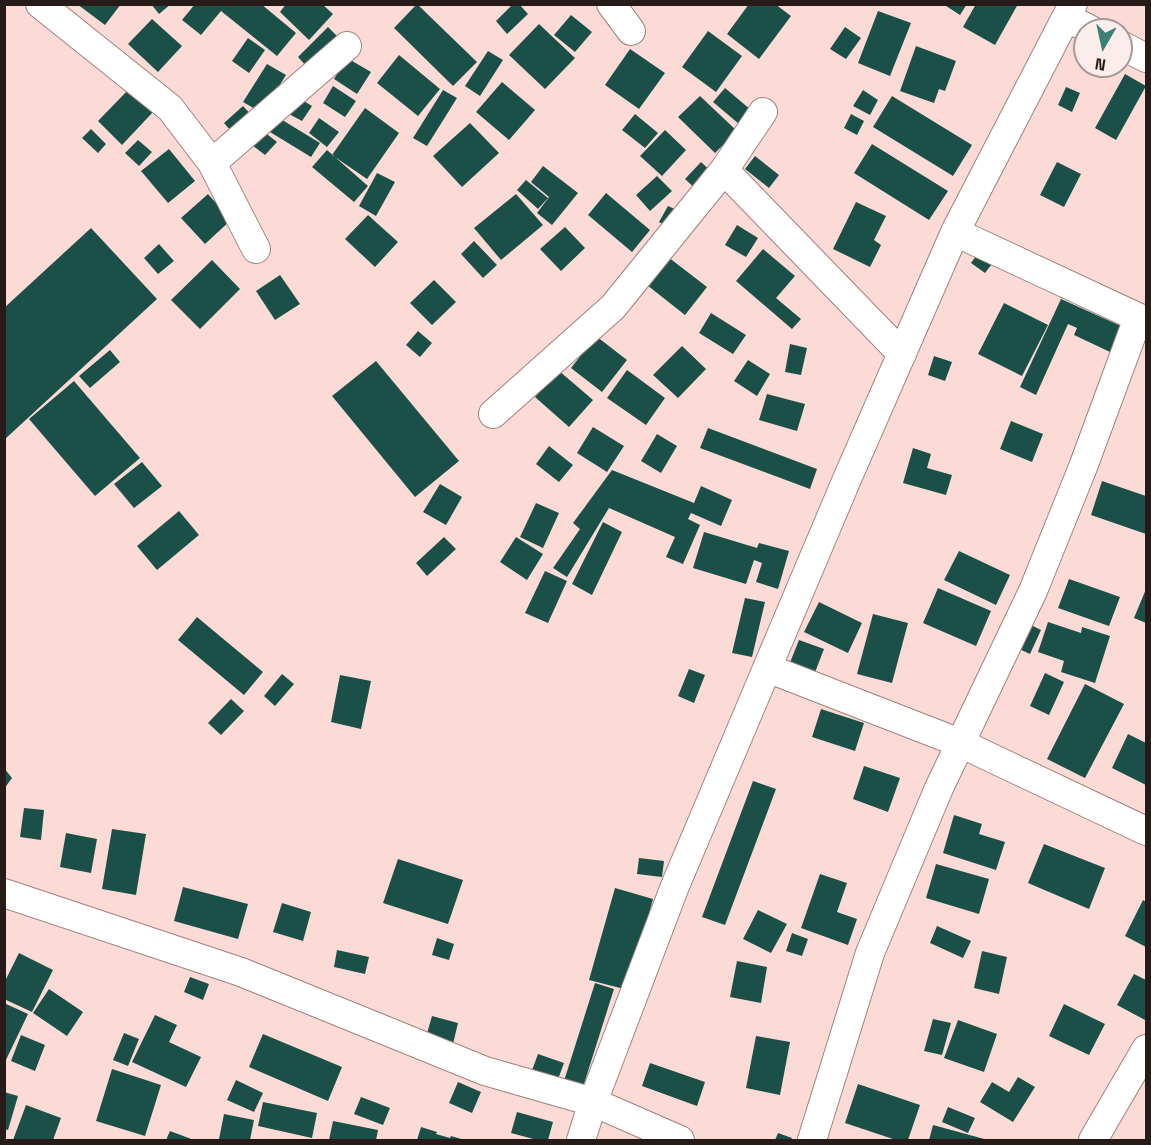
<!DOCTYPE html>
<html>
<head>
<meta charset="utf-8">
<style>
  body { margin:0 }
  #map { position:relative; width:1151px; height:1145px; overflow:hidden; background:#fcdbd7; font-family:"Space Grotesk",sans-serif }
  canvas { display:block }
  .frame { position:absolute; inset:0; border:6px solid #271b1a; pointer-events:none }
  .north { position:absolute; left:1073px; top:18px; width:60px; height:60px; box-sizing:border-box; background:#fbedec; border:2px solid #a69998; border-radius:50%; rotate:189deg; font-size:16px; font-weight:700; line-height:24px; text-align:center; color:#271b1a }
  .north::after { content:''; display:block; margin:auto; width:21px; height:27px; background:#3c8074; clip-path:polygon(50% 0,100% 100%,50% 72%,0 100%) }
</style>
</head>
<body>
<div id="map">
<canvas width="1151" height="1145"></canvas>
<div class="frame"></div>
<div class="north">N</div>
</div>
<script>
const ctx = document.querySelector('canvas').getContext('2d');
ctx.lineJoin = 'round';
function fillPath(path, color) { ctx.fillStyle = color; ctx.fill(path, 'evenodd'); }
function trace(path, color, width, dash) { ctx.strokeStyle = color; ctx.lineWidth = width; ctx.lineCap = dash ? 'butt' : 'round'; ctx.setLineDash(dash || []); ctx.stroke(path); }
fillPath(new Path2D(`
  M77,4H121L105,25Z
  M151,4H171L159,14Z
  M195,4H261L296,33L277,56L221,11L201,35L182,20Z
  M286,4H322L333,14L309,40L280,12Z
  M417,4L477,62L453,86L394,28Z
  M513,4H519L528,14L507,34L496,21Z
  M749,4H775L791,16L759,59L727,34Z
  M943,4H967L960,15Z
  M976,4H1018L995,45L963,27Z
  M878,11L911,23L890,76L858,63Z
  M571,15L592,32L575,52L554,35Z
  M152,19L182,46L158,72L128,44Z
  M539,24L575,58L545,89L509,55Z
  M328,27L340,39L309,69L298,57Z
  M845,27L861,38L846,59L830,49Z
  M708,31L742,56L716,92L682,67Z
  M248,38L265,50L249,73L232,61Z
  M916,46L956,61L945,91L939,89L934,103L900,91Z
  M630,49L665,73L639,109L605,85Z
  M488,51L503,60L480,96L465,86Z
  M399,55L440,89L418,116L377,83Z
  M347,58L371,72L357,94L334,79Z
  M267,64L286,75L262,113L243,102Z
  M1125,74L1146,86L1116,140L1095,128Z
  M502,82L535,110L509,140L476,112Z
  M333,86L356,101L345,117L323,103Z
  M1066,87L1080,93L1072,112L1058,105Z
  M725,88L751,110L739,124L713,102Z
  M129,89L153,112L122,145L98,121Z
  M443,90L457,98L427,146L413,138Z
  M863,90L878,100L870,115L853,106Z
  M700,96L737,131L715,153L678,117Z
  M892,96L972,145L953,176L873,127Z
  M299,98L312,106L302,121L289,114Z
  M243,106L257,121L238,139L224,123Z
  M365,108L399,133L367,179L332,155Z
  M635,114L658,133L645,148L622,130Z
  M851,114L864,121L857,135L844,128Z
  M279,118L320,143L311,157L270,132Z
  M319,118L339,132L327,147L309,133Z
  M470,123L499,153L462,187L433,156Z
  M91,129L106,144L98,153L82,138Z
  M665,130L686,150L662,176L640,156Z
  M263,131L277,142L265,155L252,145Z
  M138,140L152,152L139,166L125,153Z
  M872,144L948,191L929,220L854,173Z
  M169,149L195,181L168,203L141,171Z
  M327,150L368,186L354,202L312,167Z
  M755,156L779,175L769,188L745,169Z
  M701,162L716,176L700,193L685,179Z
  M1057,162L1081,174L1064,207L1040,195Z
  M543,166L578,193L552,225L537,213L549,197L531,182Z
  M377,173L395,182L376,216L359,206Z
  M657,176L672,191L650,211L636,195Z
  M526,180L548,198L538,209L517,190Z
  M606,193L650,230L632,252L588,215Z
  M208,194L231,220L205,244L181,218Z
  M516,194L543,225L501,260L474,228Z
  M856,202L886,216L874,240L881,245L870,267L833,249Z
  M668,206L681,212L671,229L659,222Z
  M368,215L398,242L375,267L345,239Z
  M737,225L758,238L746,257L725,245Z
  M565,227L585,248L561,271L540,249Z
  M91,228L157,299L4,440V308Z
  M474,241L497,265L483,278L461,254Z
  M159,244L174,261L158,274L144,258Z
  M763,249L795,276L776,298L801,319L792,329L736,281Z
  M981,249L995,260L985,273L971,263Z
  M668,257L707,287L685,315L647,285Z
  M212,260L240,289L200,329L171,300Z
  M280,275L300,304L275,320L256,291Z
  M434,280L456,302L432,325L410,303Z
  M1061,299L1121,326L1110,352L1074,335L1077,328L1068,324L1036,395L1020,387Z
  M1004,303L1048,325L1022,376L978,354Z
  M711,313L746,335L733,354L699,333Z
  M418,331L432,343L420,357L406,345Z
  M596,336L627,360L602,392L571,368Z
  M790,344L807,348L801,375L785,372Z
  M682,346L706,369L678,398L653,375Z
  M110,350L120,362L90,388L79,376Z
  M934,356L952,362L945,381L928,375Z
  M748,360L770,374L757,396L734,381Z
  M376,361L459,461L415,497L332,396Z
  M558,370L593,400L569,427L535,397Z
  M627,370L665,398L646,425L607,398Z
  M74,381L140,458L95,496L29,419Z
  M767,394L805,404L797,431L759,420Z
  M1011,421L1043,434L1032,462L1000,449Z
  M593,427L624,446L607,472L577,453Z
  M708,428L817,469L810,489L700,448Z
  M657,434L677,446L661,473L641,461Z
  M549,446L573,465L559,482L536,464Z
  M913,448L931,454L927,468L952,475L946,495L903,483Z
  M142,462L162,486L134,508L114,484Z
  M612,470L694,503L701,486L732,500L721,526L691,513L688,519L700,525L683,564L666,557L675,537L609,508L567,577L553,568L580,529L573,523Z
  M1102,481L1146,496V534L1091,515Z
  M440,484L462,497L446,525L423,512Z
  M536,503L559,513L543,548L520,537Z
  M179,511L199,535L157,570L137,546Z
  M603,522L622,532L592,595L572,584Z
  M704,532L757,548L759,543L789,551L778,589L756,582L762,563L754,560L746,584L693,568Z
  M444,537L456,549L427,576L416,563Z
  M516,537L543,554L527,580L500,562Z
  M959,551L1010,575L996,605L944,580Z
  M545,571L567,581L548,623L525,613Z
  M1069,579L1120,597L1109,626L1058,608Z
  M938,588L991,611L976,646L923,623Z
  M1146,589V623L1134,618Z
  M745,598L765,602L752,657L732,653Z
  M819,602L862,623L848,653L804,632Z
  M873,614L908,623L892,683L857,674Z
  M197,617L263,672L244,695L178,640Z
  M1048,622L1081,633L1082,627L1110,636L1095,683L1061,672L1064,661L1038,652Z
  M1029,624L1041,630L1030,654L1017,648Z
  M799,640L824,649L814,675L789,665Z
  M689,669L705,675L694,703L678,696Z
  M1045,673L1064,682L1049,715L1030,706Z
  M282,674L294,684L275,706L264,696Z
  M340,675L371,681L361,729L331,722Z
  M1085,684L1124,704L1085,778L1047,759Z
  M231,699L244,711L221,735L208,723Z
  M821,709L864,723L855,751L812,737Z
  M1128,734L1146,743V785L1112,768Z
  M864,766L900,778L888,812L853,799Z
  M4,768L12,778L4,789Z
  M753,781L776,789L725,925L702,917Z
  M24,808L44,810L41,840L20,837Z
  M954,815L982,824L979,834L1005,842L996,870L943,853Z
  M112,829L146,834L136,895L102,889Z
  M66,833L97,839L91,873L60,867Z
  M1044,844L1105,868L1089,909L1028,883Z
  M639,858L664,861L662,877L637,874Z
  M398,859L463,880L448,924L383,903Z
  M936,864L989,879L979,914L926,898Z
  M820,874L847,883L837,912L857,919L848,945L801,928Z
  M183,887L248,904L238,939L174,921Z
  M615,888L653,899L628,990L589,980Z
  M1143,900L1146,902V947L1125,936Z
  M282,903L311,912L303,941L273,932Z
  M758,910L787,924L771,953L743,939Z
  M937,926L971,941L963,958L930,943Z
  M792,933L808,939L802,956L786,951Z
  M437,938L454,944L449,960L432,955Z
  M337,950L369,957L365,974L334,967Z
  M982,951L1007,957L999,994L974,988Z
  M19,953L53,970L32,1012L4,999V983Z
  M737,961L767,967L761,1003L730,997Z
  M1134,974L1146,980L1145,1020L1117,1005Z
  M190,977L209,984L203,1000L184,992Z
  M595,983L614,989L583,1087L564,1081Z
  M49,989L83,1012L67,1036L33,1013Z
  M4,1003L28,1014L4,1064Z
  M1064,1004L1105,1024L1089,1055L1049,1036Z
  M155,1015L177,1025L169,1042L201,1057L186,1087L132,1062Z
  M432,1016L458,1023L453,1044L426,1037Z
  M933,1019L951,1023L942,1055L924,1051Z
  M958,1020L997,1034L984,1072L944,1058Z
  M124,1033L139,1039L128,1066L113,1060Z
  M263,1034L342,1067L328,1101L249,1067Z
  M21,1035L45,1045L35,1071L11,1061Z
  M756,1036L790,1042L780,1095L746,1088Z
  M538,1054L564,1063L557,1082L531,1073Z
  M650,1063L705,1082L697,1106L642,1086Z
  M112,1069L161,1085L145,1136L96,1121Z
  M1018,1077L1035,1087L1013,1122L980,1102L992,1082L1009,1092Z
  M236,1080L263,1093L254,1112L227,1100Z
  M458,1082L481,1092L472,1113L449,1103Z
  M858,1084L920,1105L908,1140H896L845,1123Z
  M4,1092L18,1096L8,1130L4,1129Z
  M361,1097L390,1108L383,1125L354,1114Z
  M263,1102L317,1113L312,1138L258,1126Z
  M26,1105L61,1118L53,1140H13Z
  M948,1107L975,1118L968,1133L942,1122Z
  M517,1112L553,1122L548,1140H537L511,1133Z
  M224,1114L254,1120L250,1140L219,1139Z
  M333,1121L378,1130L376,1140H329Z
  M933,1125L988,1140H929Z
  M421,1127L437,1132L436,1134L450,1138L451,1136L465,1140H417Z
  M170,1131L194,1140H166Z
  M778,1133L792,1138L791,1140H775Z`), '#1a5047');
const street = new Path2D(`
  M40,4L170,108L212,163L256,249
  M611,4L631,31
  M1067,18L1091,30
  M1121,45L1146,58
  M212,163L347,46
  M724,170L902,354
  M955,232L1146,321
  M493,414L613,307L724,170L763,112
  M767,668L960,743L1146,831
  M4,893L241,972L485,1071L593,1102L680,1140
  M581,1140L593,1102L675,886L847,479L955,232L1073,4
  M812,1140L870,953L939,788L1033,591L1083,467L1138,318
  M1093,1140L1146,1049`);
trace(street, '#9f817d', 30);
trace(street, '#fff', 28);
</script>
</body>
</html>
